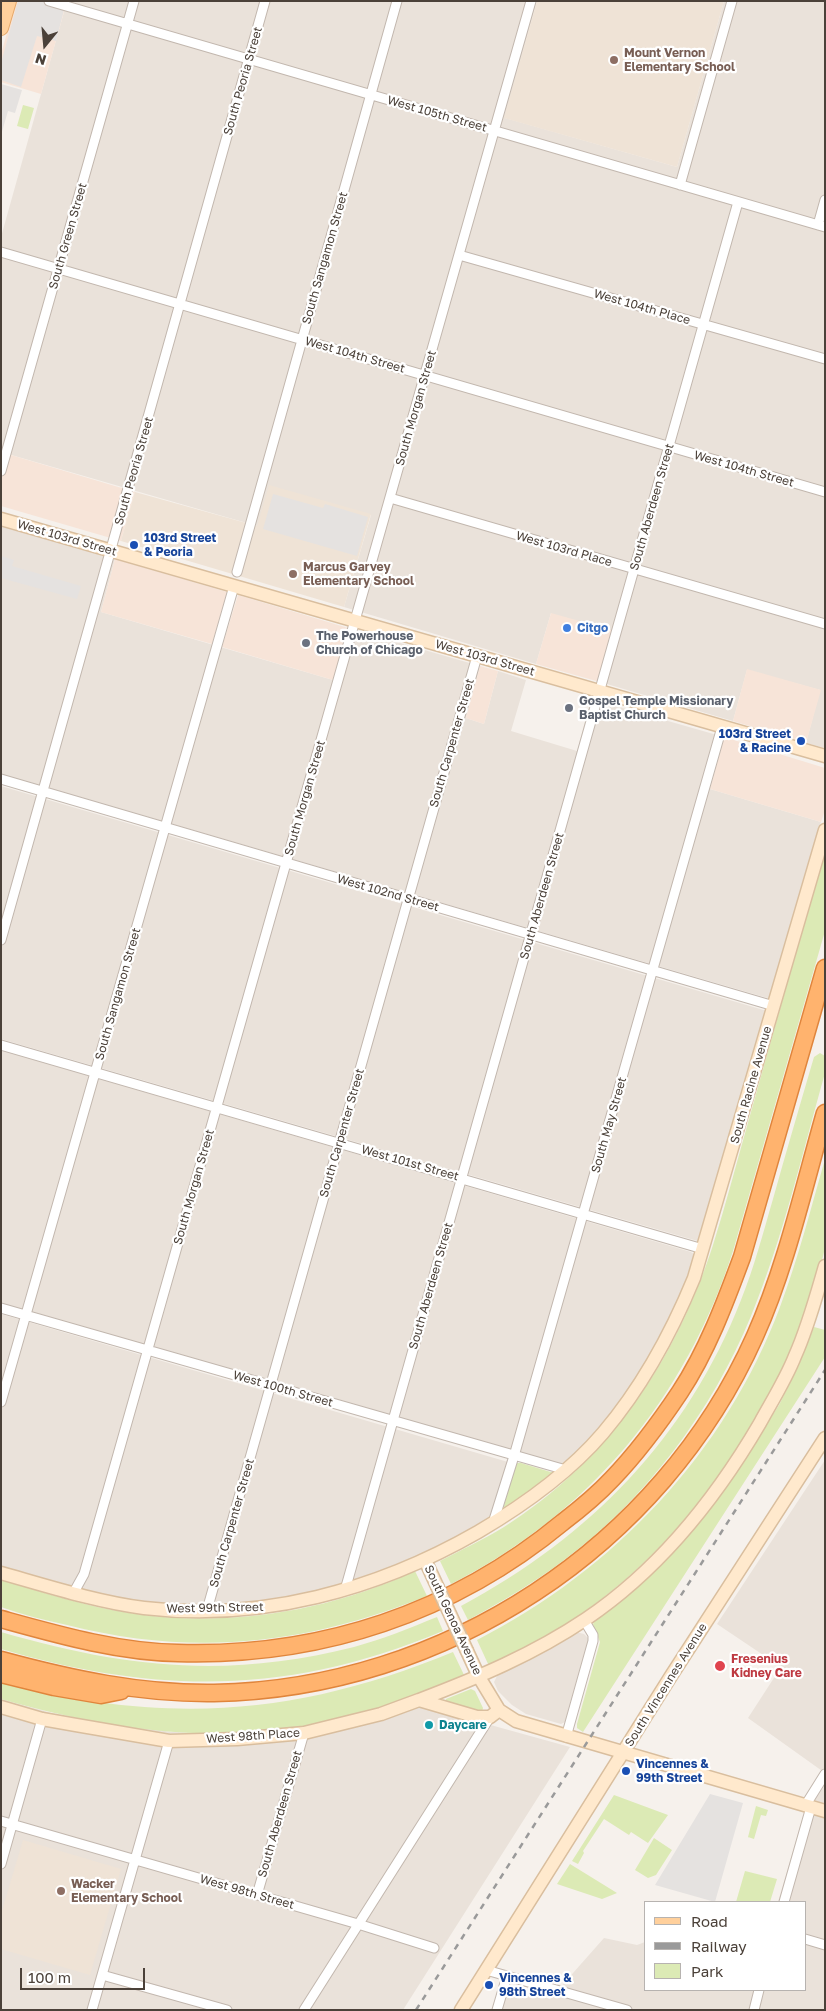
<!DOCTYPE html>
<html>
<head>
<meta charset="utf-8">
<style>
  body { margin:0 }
  #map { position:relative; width:826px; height:2011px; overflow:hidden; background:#f6f1ec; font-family:"Golos Text",sans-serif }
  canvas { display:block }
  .frame { position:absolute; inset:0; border:2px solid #4b4139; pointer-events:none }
  .legend { position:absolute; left:644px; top:1901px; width:162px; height:90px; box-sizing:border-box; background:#fff; border:1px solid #b7b3b0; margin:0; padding:6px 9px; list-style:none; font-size:15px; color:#4b4139 }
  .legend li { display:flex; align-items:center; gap:10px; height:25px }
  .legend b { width:25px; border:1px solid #b7b3b0 }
  .north { position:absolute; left:20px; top:20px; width:50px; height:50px; -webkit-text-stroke:4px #fff; paint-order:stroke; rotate:197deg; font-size:14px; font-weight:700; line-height:20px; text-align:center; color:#4b4139 }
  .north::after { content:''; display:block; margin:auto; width:18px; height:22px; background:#4b4139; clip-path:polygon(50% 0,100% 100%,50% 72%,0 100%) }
  .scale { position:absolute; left:20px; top:1968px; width:125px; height:22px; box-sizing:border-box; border:2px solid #4b4139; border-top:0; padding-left:6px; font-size:15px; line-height:18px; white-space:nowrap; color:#4b4139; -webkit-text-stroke:4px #fff; paint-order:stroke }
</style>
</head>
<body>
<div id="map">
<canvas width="826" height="2011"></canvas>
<div class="frame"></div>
<ul class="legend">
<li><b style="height:6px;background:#ffd09c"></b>Road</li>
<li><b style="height:6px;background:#9a9a9a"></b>Railway</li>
<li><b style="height:14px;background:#dceab5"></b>Park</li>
</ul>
<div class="north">N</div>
<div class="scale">100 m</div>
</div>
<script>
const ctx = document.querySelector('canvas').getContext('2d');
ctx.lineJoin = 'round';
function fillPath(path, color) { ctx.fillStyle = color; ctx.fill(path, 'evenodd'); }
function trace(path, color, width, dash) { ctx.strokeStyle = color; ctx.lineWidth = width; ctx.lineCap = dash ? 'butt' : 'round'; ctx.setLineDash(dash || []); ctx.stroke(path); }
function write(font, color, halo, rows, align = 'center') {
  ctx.font = font + ' "Golos Text",sans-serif'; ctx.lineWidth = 4.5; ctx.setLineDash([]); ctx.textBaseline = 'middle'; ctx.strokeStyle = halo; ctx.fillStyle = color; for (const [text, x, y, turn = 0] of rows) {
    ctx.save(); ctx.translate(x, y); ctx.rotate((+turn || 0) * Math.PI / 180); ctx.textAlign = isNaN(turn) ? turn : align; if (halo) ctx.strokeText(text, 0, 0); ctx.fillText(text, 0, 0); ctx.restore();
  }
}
fillPath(new Path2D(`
  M67,1H537L505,118L677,167L724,1H825V748L806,743L820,690L747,670L733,721L600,682L551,613L536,664L344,607L371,515L257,526L1,452V237Z
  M1,526L115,559L101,612L333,680L348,628L480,666L466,718L484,724L498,671L526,680L511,731L577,751L591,699L724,737L710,789L821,822L771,999L1,774Z
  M1,786L767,1011L701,1242L1,1039Z
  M1,1050L691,1252L695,1255V1259L663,1332L628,1393L591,1440L563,1466L1,1303Z
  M1,1314L508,1462L490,1520L433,1549L369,1577L334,1588L260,1603L193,1606L153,1603L97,1594L1,1567Z
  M825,1460V1773L748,1718L781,1667L717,1624Z
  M576,1632L584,1634L588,1638V1641L565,1722L561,1724L526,1714L512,1705L498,1691L494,1682L497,1676Z
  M1,1699L52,1713L171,1732L228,1733L276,1730L404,1701L570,1747L403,2010H1Z
  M825,1785V2010H501L508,1985L550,1999L604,1938L637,1945L645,1942V1990H805V1902H778L803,1816Z`), '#eae2da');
fillPath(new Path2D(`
  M16,1H67L41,94L1,82V54Z
  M1,452L135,492L121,541L1,506Z
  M115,559L227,592L212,644L101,612Z
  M238,595L348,628L333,680L222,647Z
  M551,613L615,631L600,682L536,664Z
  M480,666L498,671L484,724L466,718Z
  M747,669L821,690L806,743L733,721Z
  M724,737L825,768V810L821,822L710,789Z`), '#f7e4d8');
fillPath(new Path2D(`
  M537,1H724L677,167L504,118Z
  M269,485L371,514L344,607L121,541L135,492L257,526Z
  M23,1840L121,1869L90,1975L1,1949V1914Z`), '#efe3d6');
fillPath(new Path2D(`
  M23,105L34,108L28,129L17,126Z
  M825,851V931L733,1251C685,1399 590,1513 451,1584L440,1561C461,1550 483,1540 504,1527C608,1461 675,1362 713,1245C726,1204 737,1161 749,1119C774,1030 799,941 825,851Z
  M820,1053L825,1056V1073C802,1154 783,1238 751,1316C712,1411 646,1499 564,1560C534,1583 501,1602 468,1620L461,1606C590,1537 687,1438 741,1300C754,1268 763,1233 773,1199C786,1152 800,1105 814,1057Z
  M825,1159C825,1187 826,1217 825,1246C823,1263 812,1290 806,1307C793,1350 773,1389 750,1427C708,1497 657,1559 591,1607C559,1631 524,1648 489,1666L477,1640C614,1570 726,1452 780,1307C798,1259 811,1208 825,1159Z
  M814,1327L825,1330V1357L583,1732L577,1728V1724L600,1642L593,1625L594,1620L688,1536L724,1491L779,1405L798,1367Z
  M516,1463H521L554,1473L553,1476L503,1509Z
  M415,1571L427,1596C305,1645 194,1657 67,1625C45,1620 23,1615 1,1607V1580C44,1592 86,1607 130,1613C226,1628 327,1612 415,1571Z
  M437,1617L443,1631C290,1695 159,1695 1,1649V1632C125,1668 227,1679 354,1647C383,1639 410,1628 437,1617Z
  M453,1652L465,1677C422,1693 380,1710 335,1721C225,1747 108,1730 1,1699V1681C33,1688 65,1698 97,1702C227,1720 333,1701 453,1652Z
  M471,1689L475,1691L483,1708L482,1712L445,1702L446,1699Z
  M614,1795L668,1815L648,1843L631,1832L629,1835L604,1819L583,1851L584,1853L578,1864L572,1861Z
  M756,1806L768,1810L766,1816L761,1815L754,1839L748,1837L747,1841Z
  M654,1838L672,1850L656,1875L648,1878L635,1870Z
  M570,1864L617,1893L602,1899L557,1884Z
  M745,1871L777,1879L770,1902H736Z`), '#dceab5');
fillPath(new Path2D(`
  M18,1H45L65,6L56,41L37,36L21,87L1,80V63Z
  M1,84L22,90L15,113L8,111L1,135Z
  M273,494L323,508L325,504L368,517L357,556L263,529Z
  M1,556L14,560L12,566L81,586L77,599L1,578Z
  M710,1794L743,1803L715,1902L655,1885Z`), '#e5e2e0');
const street = new Path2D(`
  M49,1L825,227
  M680,185L732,1
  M818,225L825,200
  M1,252L825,492
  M459,255L825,359
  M1,471L134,1
  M390,498L825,624
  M237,572L397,1
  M1,779L774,1006
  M1,940L265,1
  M1,1045L703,1249
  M1,1308L566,1470
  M1,1402L234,586
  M493,1523L514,1456L722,727
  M345,1590L738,202
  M74,1592L84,1574L531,1
  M207,1610L477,656
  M566,1737L593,1641V1635L584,1620
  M805,1806L825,1774
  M1,1821L358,1924L434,1948
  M1,1864L42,1719
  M257,1895L304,1733
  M784,1902L811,1807
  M805,1939L825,1945
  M486,1970L627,2010
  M102,1975L227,2010
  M92,2010L169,1741
  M304,2010L490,1717
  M497,2010L507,1976
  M754,2010L759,1990`);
const secondary = new Path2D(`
  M1,519L825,756
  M425,1560L437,1586
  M1,1573C47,1586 97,1602 144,1608C261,1622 377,1590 478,1532C524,1505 568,1474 603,1433C642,1387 671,1334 694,1278L825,830
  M467,1651L479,1677L499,1710L516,1721L825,1811
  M419,1700C477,1678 534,1654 586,1619C660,1569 715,1500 760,1423C772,1401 786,1379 795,1356C808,1327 816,1297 825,1266
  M1,1707L42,1719L76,1725L169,1741L237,1739L304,1733L381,1714L419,1700L477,1717H490L499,1710
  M461,2010L671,1676L825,1438`);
const primary = new Path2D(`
  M1,28L9,1`);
const highway = new Path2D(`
  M1,1619C59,1635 118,1652 178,1653C321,1657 453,1613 563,1522C580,1509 597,1495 612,1479C637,1453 660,1422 680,1392C707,1351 725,1303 742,1257L825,968
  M1,1660C71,1679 141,1694 214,1693C444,1689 661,1547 755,1336C786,1267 804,1186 825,1113
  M1,1674L54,1687L101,1695L121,1691`);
trace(street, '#c2b7ae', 11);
trace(secondary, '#d9be9e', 15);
trace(primary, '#e6a96a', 16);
trace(highway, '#e0853c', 19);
trace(street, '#fff', 9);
trace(secondary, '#ffe9cd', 12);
trace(primary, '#ffd09c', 14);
trace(highway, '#ffb36e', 16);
trace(new Path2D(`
  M416,2010L825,1370`), '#9a9a9a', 2.5, [6, 6]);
const secondaryBridge = new Path2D(`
  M437,1586L467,1651`);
trace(secondaryBridge, '#d9be9e', 15, []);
trace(secondaryBridge, '#ffe9cd', 12);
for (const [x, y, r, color] of [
  [614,60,5,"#8d6e63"],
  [134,545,5,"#1a4fb4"],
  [293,574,5,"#8d6e63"],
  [567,628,5,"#3f7fe0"],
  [306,643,5,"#6b7280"],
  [569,708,5,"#6b7280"],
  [801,741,5,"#1a4fb4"],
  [720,1666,6,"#e0444e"],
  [429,1725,5,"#0f9aa8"],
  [626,1771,5,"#1a4fb4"],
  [61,1891,5,"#8d6e63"],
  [489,1985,5,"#1a4fb4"]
]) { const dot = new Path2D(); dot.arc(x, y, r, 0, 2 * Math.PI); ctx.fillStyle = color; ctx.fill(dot); trace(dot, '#fff', 2); }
write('bold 12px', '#785e54', '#fff', [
  ["Mount Vernon",624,53],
  ["Elementary School",624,67],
  ["Marcus Garvey",303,567],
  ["Elementary School",303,581],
  ["Wacker",71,1884],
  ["Elementary School",71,1898]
], 'left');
write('12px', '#4b4139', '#fff', [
  ["South Peoria Street",243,81,-74],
  ["West 105th Street",437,114,16],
  ["South Green Street",68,236,-74],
  ["South Sangamon Street",325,258,-74],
  ["West 104th Place",642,307,16],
  ["West 104th Street",355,355,16],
  ["South Morgan Street",416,408,-74],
  ["West 104th Street",744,469,16],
  ["South Peoria Street",134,471,-74],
  ["South Aberdeen Street",652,507,-74],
  ["West 103rd Street",67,538,16],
  ["West 103rd Place",564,549,16],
  ["West 103rd Street",485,658,16],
  ["South Carpenter Street",452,743,-74],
  ["South Morgan Street",305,798,-74],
  ["West 102nd Street",388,893,16],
  ["South Aberdeen Street",542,896,-74],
  ["South Sangamon Street",118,994,-74],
  ["South Racine Avenue",751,1085,-74],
  ["South May Street",609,1125,-74],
  ["South Carpenter Street",342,1133,-74],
  ["West 101st Street",410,1163,16],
  ["South Morgan Street",194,1187,-74],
  ["South Aberdeen Street",431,1286,-74],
  ["West 100th Street",283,1389,16],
  ["South Carpenter Street",232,1523,-74],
  ["West 99th Street",215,1608,-1],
  ["South Genoa Avenue",453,1620,65],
  ["South Vincennes Avenue",666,1685,-58],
  ["West 98th Place",253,1736,-4],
  ["South Aberdeen Street",280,1814,-74],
  ["West 98th Street",247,1892,16]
]);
write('bold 12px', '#164399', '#fff', [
  ["103rd Street",144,538],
  ["& Peoria",144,552],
  ["103rd Street",791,734,"right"],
  ["& Racine",791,748,"right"],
  ["Vincennes &",636,1764],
  ["99th Street",636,1778],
  ["Vincennes &",499,1978],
  ["98th Street",499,1992]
], 'left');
write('bold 12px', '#366cbe', '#fff', [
  ["Citgo",577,628]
], 'left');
write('bold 12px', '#5b616d', '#fff', [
  ["The Powerhouse",316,636],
  ["Church of Chicago",316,650],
  ["Gospel Temple Missionary",579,701],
  ["Baptist Church",579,715]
], 'left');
write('bold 12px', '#be3a42', '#fff', [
  ["Fresenius",731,1659],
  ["Kidney Care",731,1673]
], 'left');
write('bold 12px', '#0d838f', '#fff', [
  ["Daycare",439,1725]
], 'left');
</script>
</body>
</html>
